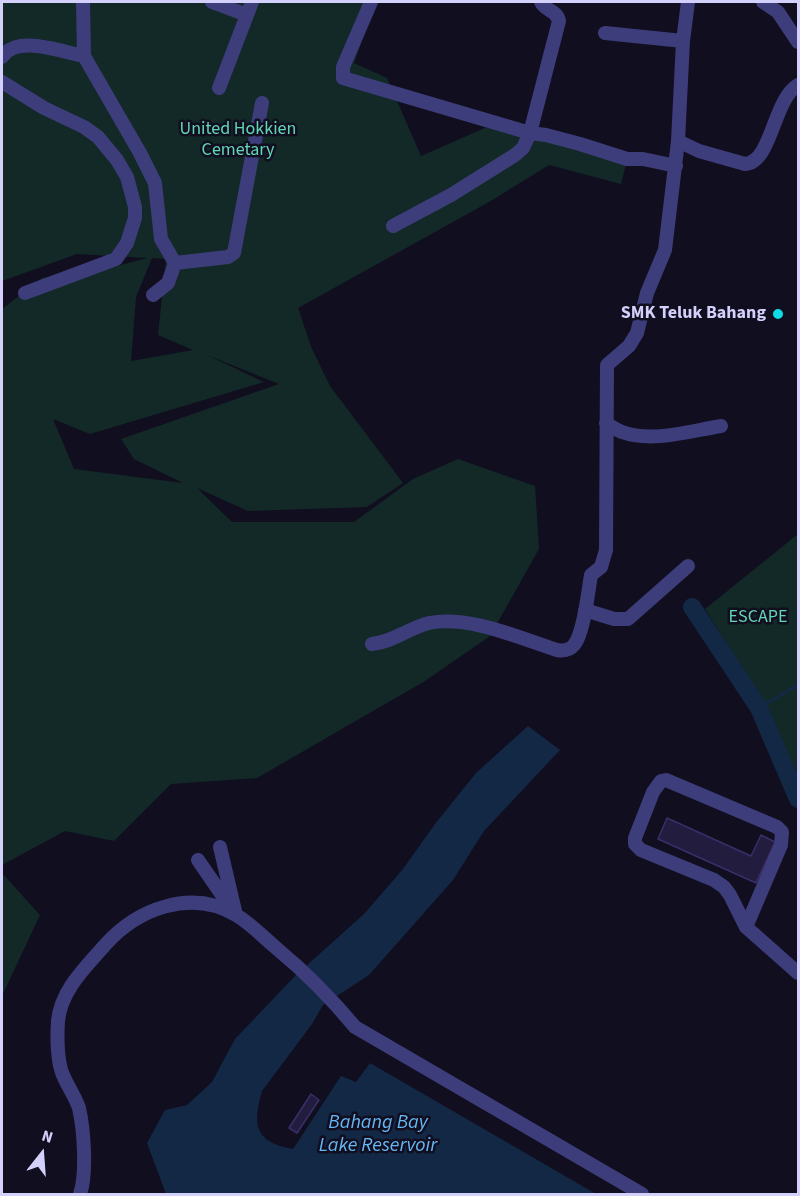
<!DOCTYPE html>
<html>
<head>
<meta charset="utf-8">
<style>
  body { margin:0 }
  #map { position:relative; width:800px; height:1196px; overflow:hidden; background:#110e20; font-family:"Source Sans 3",sans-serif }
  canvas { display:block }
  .frame { position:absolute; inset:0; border:3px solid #d3d0fc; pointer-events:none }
  .north { position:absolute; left:12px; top:1124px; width:60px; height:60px; -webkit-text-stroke:4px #110e20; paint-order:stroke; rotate:17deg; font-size:16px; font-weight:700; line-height:24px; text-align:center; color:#d3d0fc }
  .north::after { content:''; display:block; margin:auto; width:21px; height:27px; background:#d3d0fc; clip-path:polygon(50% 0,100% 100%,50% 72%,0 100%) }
</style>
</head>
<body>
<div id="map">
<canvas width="800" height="1196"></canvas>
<div class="frame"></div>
<div class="north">N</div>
</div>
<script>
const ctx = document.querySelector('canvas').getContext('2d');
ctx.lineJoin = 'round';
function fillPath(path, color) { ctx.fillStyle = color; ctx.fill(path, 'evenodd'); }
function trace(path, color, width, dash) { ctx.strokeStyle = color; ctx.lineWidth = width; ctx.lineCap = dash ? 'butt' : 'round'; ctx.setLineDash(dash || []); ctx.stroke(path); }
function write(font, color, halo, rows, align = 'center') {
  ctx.font = font + ' "Source Sans 3",sans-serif'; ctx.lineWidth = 5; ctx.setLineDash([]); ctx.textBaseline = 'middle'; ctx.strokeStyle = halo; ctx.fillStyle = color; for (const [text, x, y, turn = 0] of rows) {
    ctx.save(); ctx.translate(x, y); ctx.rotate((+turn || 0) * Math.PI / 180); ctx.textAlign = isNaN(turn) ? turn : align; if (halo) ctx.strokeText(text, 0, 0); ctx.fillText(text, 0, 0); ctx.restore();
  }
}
fillPath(new Path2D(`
  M2,2H376L354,63L387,78L421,156L487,127L629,152L621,184L549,165L489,202L298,308L312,349L330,386L403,483L367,507L248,511L197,488L232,522H354L413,479L458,459L535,486L539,549L490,636L425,681L257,778L171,784L114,841L65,831L2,865V309L42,278L117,266L147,258L77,254L2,281ZM152,258L166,259L158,335L193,350L131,361L136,297ZM207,355L279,384L121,439L134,459L183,483L74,469L53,419L90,434L264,382Z
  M798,534V780L770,713L705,609Z
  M2,873L40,915L2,996Z`), '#122927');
fillPath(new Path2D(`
  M528,726L560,750L484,831L453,880L369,975L323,1005L312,1024L262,1091C252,1126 255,1142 293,1149L341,1076L356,1082L370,1063L596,1194H166L147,1143L165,1110L187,1105L212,1082L235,1039L296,975L364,914L403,869L435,824L476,773Z`), '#122845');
trace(new Path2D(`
  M759,708L798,685`), '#122845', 3);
trace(new Path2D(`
  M692,607L759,708L798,799`), '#122845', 18);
const building = new Path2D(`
  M667,818L751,856L761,835L775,842L756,883L658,839Z
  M311,1094L319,1100L297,1133L289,1128Z`);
fillPath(building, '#221c3f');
trace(building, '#392f69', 1.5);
trace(new Path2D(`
  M83,2L84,56L140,153L155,183L161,239L175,263L168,283L153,295
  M212,2L247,15
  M371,2L343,67V78L530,133L546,135L580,144L627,159H643L676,166
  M763,2L778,12L798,42
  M605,33L683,41
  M2,57C17,34 61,52 84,56
  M2,82L44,108L84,127L98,137L117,160L127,177L135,207V218L127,243L116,259L25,293
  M219,88L252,2
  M678,141L699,151L745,164C772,162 773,100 798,85
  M393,226L451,195L515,155L523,148L530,133L559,21C557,10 545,11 541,2
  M175,263L228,257L234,253L262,103
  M606,423C611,426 616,430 622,432C652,443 690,431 721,426
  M585,610L614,619H628L688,566
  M372,644C393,642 409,628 429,623C469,615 519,638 557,650C563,651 570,650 574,645C584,633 588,592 591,575L601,567L606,550L607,365L629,346L637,333L647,293L665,250L678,141L683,41L688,2
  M220,847L236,915
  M198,860L231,908
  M746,927L781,845L782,832L777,827L666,780L661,781L653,792L635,838V844L641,850L714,880L724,887L730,895L746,927L798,973
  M80,1194C87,1174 84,1130 79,1108C75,1096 68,1087 63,1075C57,1062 57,1036 58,1021C61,990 85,968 105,945C137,909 191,888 236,915C250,923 262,936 275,947C304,971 331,998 355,1027L642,1194`), '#3d3d7b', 14);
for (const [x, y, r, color] of [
  [778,314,6,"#10dae8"]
]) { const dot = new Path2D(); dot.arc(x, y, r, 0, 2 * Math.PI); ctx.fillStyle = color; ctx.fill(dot); trace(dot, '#110e20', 2); }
write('18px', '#62d6b5', '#110e20', [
  ["United Hokkien",238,130],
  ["Cemetary",238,151],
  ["ESCAPE",758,618]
]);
write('bold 18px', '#d3d0fc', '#110e20', [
  ["SMK Teluk Bahang",766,314]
], 'right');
write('italic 20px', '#66b7f4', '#110e20', [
  ["Bahang Bay",378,1124],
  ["Lake Reservoir",378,1147]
]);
</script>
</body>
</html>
